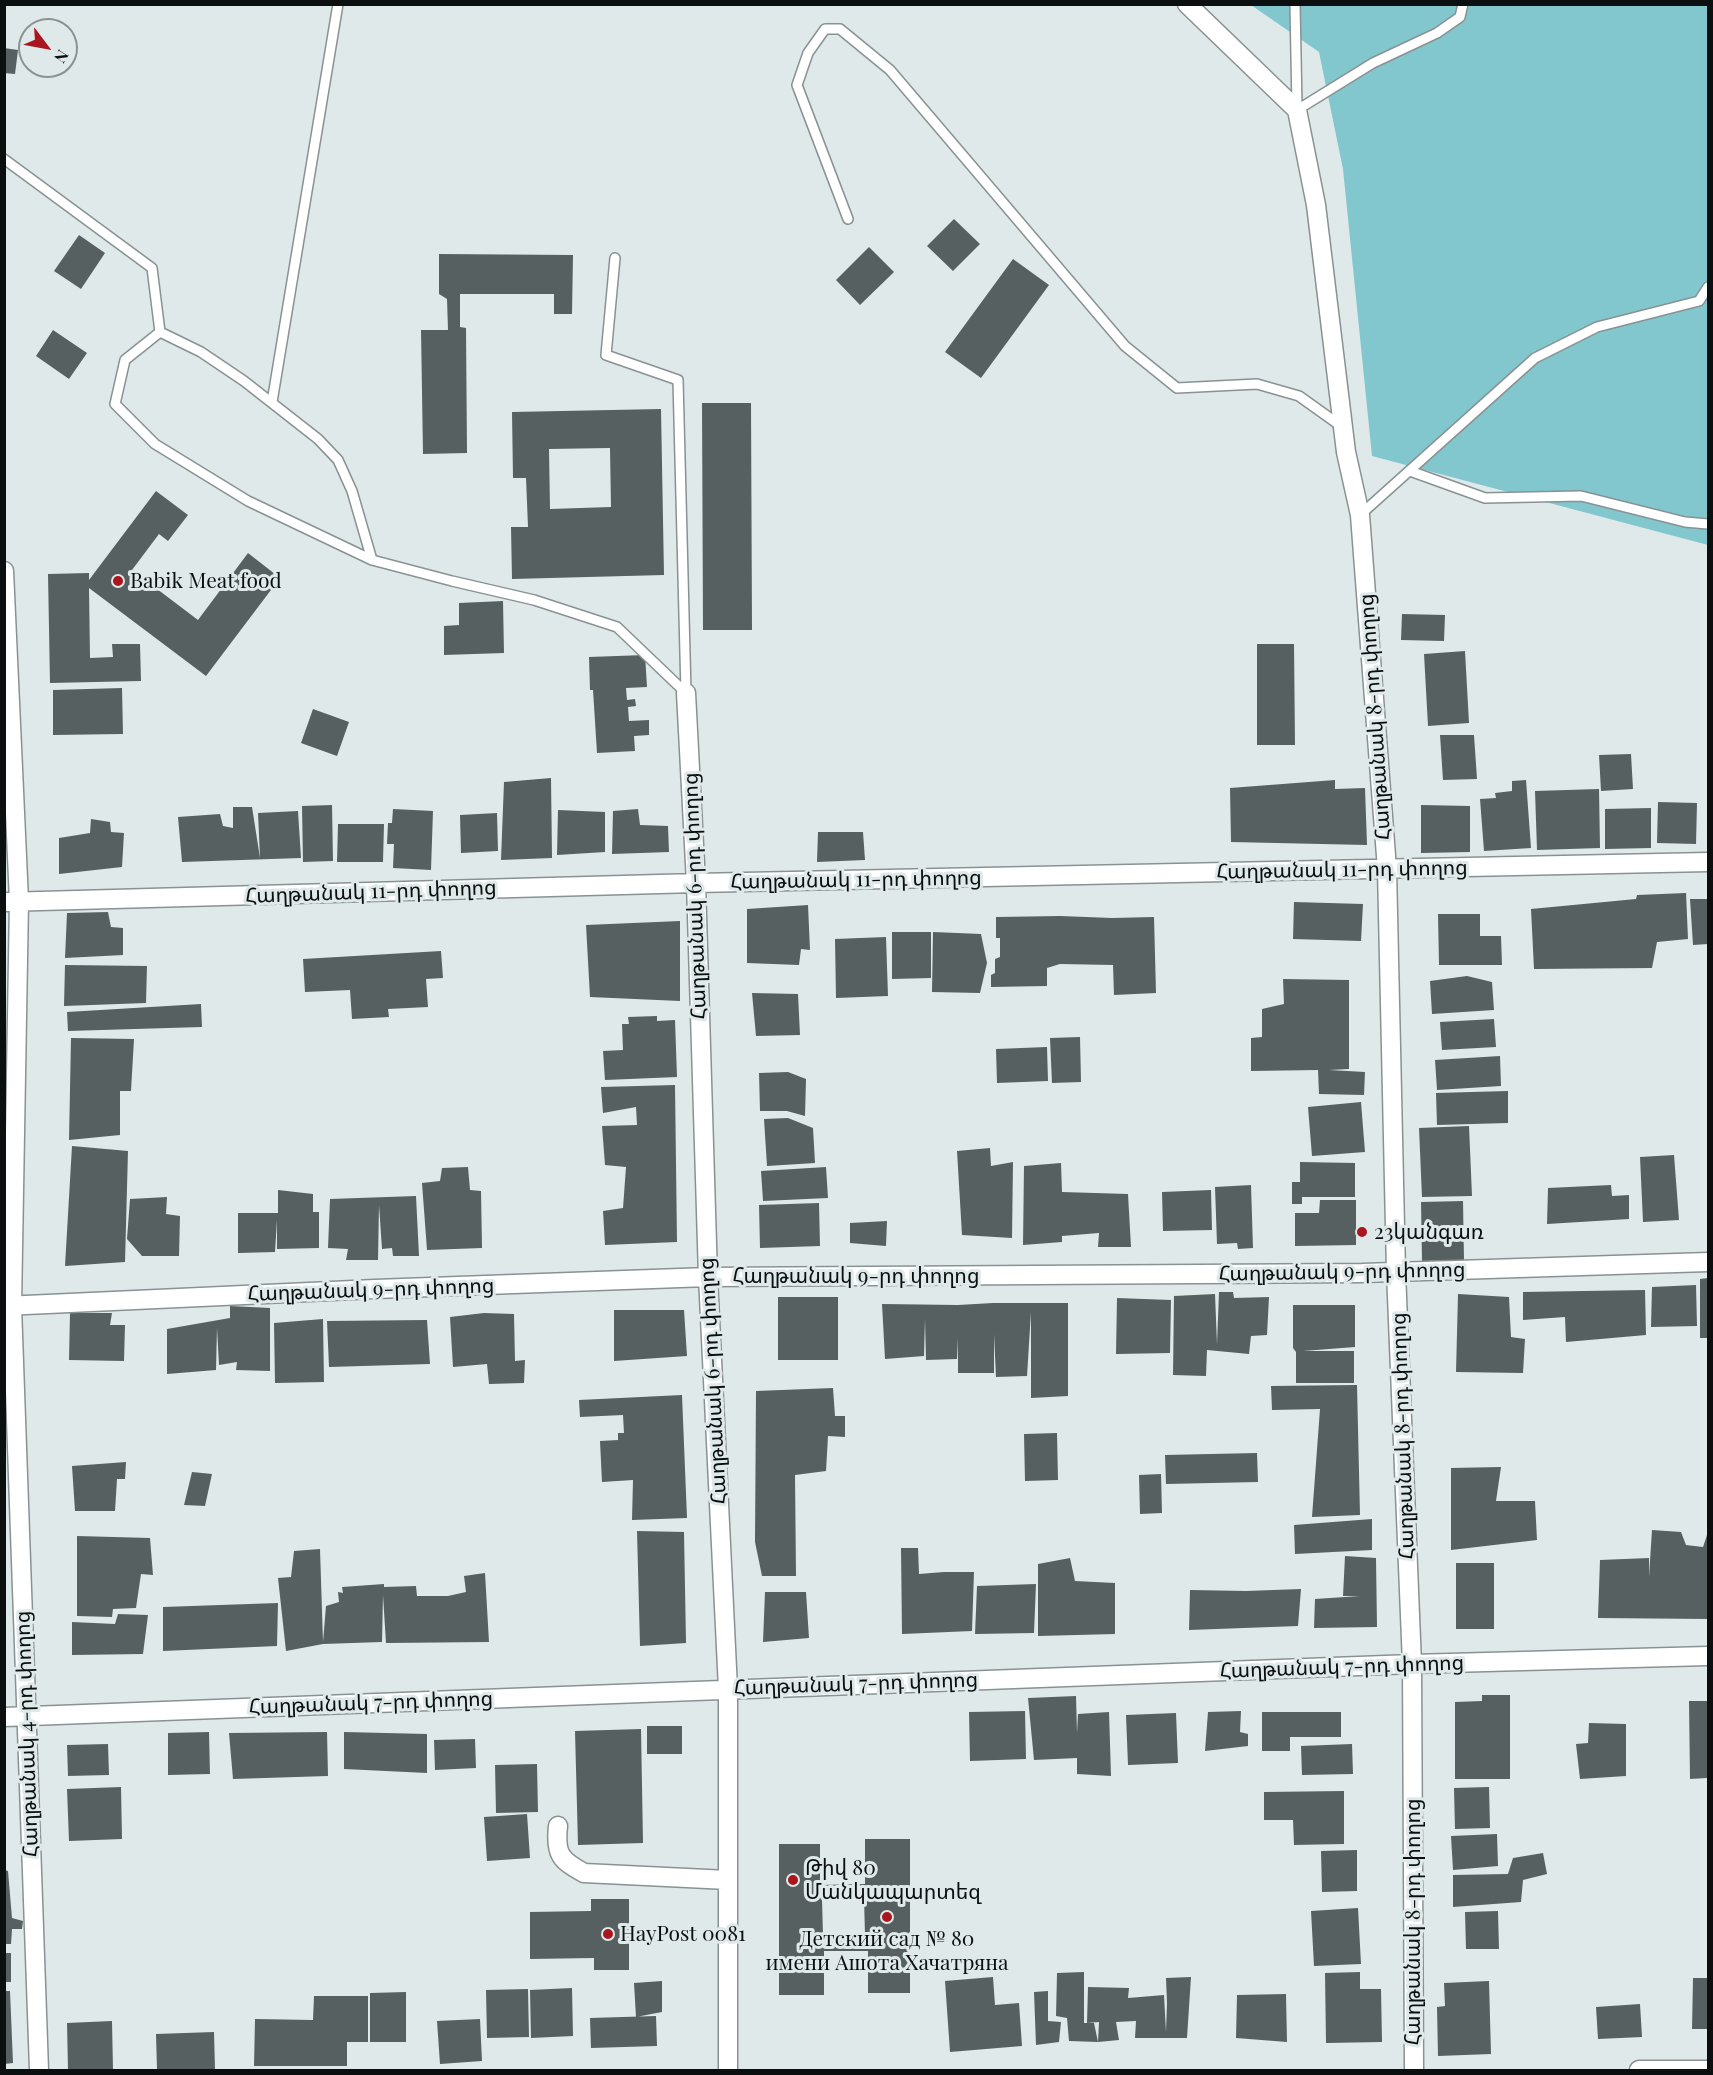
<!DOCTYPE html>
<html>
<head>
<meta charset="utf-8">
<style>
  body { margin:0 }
  #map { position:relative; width:1713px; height:2075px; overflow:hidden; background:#dfe9ea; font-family:"Playfair Display",serif }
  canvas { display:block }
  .frame { position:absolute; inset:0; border:6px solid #0c0f10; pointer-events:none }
  .north { position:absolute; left:18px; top:18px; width:60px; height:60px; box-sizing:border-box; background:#dfe9ea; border:2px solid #8b9293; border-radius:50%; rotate:122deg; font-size:16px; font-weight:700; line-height:24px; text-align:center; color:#0c0f10 }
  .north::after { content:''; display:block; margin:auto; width:21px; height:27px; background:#aa161d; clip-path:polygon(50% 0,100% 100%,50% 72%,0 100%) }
</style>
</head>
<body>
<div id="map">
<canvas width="1713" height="2075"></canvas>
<div class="frame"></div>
<div class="north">N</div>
</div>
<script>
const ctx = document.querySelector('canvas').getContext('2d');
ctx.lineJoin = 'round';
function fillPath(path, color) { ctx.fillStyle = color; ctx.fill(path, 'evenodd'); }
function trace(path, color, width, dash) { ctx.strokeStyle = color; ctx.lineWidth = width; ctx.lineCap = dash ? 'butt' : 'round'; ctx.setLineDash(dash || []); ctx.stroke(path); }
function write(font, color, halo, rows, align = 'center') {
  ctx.font = font + ' "Playfair Display","Noto Sans Armenian",serif'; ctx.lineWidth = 6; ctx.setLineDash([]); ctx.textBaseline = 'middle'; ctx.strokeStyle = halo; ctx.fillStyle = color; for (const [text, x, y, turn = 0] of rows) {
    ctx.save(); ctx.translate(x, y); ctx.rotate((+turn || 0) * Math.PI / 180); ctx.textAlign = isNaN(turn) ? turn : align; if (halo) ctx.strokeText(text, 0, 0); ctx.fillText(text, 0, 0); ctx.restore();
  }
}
fillPath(new Path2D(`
  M1251,5H1708V545L1372,456L1343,169L1319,52Z`), '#82c6ce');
fillPath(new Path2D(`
  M4,48L18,50L15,74L4,73Z
  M954,219L980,244L953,271L927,246Z
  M79,235L105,253L81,289L54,271Z
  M869,247L894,272L860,305L836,280Z
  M439,254L573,255L572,314H554V294H460V327L466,328L467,453L423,454L421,330H448L447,299L439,294Z
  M1013,259L1049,285L981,378L945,352Z
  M53,330L87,353L69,379L36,356Z
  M702,403H751L752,630H703Z
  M661,409L664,575L512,579L511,527H528L526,478H513L512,412ZM610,448L611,507L550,509L549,449Z
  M156,491L188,515L168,541L159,534L132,570L198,620L248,553L280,578L206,676L89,588L90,658L113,657L112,644H140L141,681L50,683L48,574L89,573V580Z
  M503,601L504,653L444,655V626L459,625V603Z
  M1402,614L1445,615L1444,641L1401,640Z
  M1257,644H1294L1295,745H1257Z
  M1465,651L1469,723L1428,726L1424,654Z
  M645,655L647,687L626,688L627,700L635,699L636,706L628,707L629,721L649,720V735L634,736L635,751L597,753L593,690H590L589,657Z
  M122,688L123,734L53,735V690Z
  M313,709L349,722L337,756L301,743Z
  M1440,735H1474L1477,779L1443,780Z
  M1631,754L1633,789L1601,791L1599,755Z
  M551,778L552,858L501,860L504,782Z
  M1335,780V789L1365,788L1367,845L1231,842L1230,788Z
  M1526,780L1531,848L1484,851L1480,799L1496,798L1495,793L1512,791V781Z
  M1599,789L1600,848L1537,850L1535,791Z
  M1658,802L1697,803L1696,844L1657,843Z
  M332,805L333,861L303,862L302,806Z
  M1421,805L1470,806V852L1421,853Z
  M233,807H252L260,858L258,813L298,811L301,858L182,862L178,817L220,814L223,826L233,828Z
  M1651,808V848L1605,849V809Z
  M393,809L433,811L431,870L393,868L394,844H387L388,823H392Z
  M638,809L640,825L668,826L669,852L612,854L613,811Z
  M558,810L605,812V852L557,855Z
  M497,813L498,851L461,853L460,815Z
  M91,819L110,822L111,832L124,833L122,867L59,874V838L90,833Z
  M338,824H384L383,862H337Z
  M818,832H863L865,860L817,862Z
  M1686,893L1688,939L1657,942L1652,968L1534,969L1531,909L1636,899L1637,895Z
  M1690,899H1708V944L1693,945Z
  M1294,902L1363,904L1361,941L1293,939Z
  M808,905L810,950L801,949L799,965L747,963V909Z
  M108,912L111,927L123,928V955L65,958L67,913Z
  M1438,914H1480V936H1501L1502,965H1439Z
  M1060,916L1112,918L1154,917L1156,993L1114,995L1113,965L1060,964L1047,968V986L991,987V975L995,973V959L1000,957V938H996V917Z
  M680,921V1001L590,997L586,925Z
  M892,932H931V978L892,979Z
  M933,932L981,934L987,963L980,993L932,992Z
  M886,937L888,996L836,998L835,939Z
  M441,951L443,978L426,979L428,1007L388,1009L389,1017L352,1019L350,990L305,992L303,959Z
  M65,965L147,966L146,1003L64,1006Z
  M1467,976L1492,982L1494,1010L1432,1014L1430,981Z
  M1283,979L1349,980V1069L1329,1070L1365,1072L1364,1095L1319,1094L1318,1070L1251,1071V1038L1262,1037V1009L1284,1004Z
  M752,993L798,994L800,1035L756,1036Z
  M201,1004L202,1027L68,1031L67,1012Z
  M657,1016V1021L675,1020L677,1077L605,1080L603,1051L623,1050L622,1024H629L628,1017Z
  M1494,1019L1496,1047L1442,1050L1440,1022Z
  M1080,1037L1081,1082L1052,1083L1050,1038Z
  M71,1038L134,1039L131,1091H120V1135L69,1140Z
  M1047,1047L1048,1081L997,1083L996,1049Z
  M1500,1056L1501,1086L1437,1090L1435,1060Z
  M788,1072L806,1079L805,1116L787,1111H760L759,1073Z
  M675,1085L677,1242L605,1245L603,1211L623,1208L626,1167L605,1165L602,1126L637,1125L636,1107L603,1113L601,1087Z
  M1508,1091V1123L1437,1125L1436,1093Z
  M1361,1102L1365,1152L1312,1156L1308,1107Z
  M788,1118L813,1128L815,1163L767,1166L764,1119Z
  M1469,1126L1472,1196L1422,1197L1419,1128Z
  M72,1146L128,1151L125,1262L65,1266Z
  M990,1148L991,1166L1013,1162L1012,1238L962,1235L957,1151Z
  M1674,1155L1679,1220L1643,1222L1640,1157Z
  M1300,1162L1355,1163V1197H1302V1204H1292V1182H1300Z
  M1061,1163L1062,1192L1128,1194L1131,1247H1098L1099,1233L1062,1236V1242L1023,1245L1024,1166Z
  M468,1167L470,1190L481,1191L482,1248L427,1250L422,1183L440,1181L442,1168Z
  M826,1167L828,1198L763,1201L761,1171Z
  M1251,1185L1253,1248L1238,1249L1237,1243L1217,1244L1215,1187Z
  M1611,1185L1612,1196L1629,1195V1219L1547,1224L1548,1188Z
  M278,1190L313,1194V1212H319V1248L277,1249V1220L275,1252L238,1253V1213H278Z
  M1211,1190L1212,1230L1163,1231L1162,1192Z
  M416,1196L419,1256H393L392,1248L382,1249L379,1205L378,1260H346L348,1249L328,1248L330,1199Z
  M167,1197L166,1214L180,1216L179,1256H142L127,1239L130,1199Z
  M1320,1200H1356V1245L1295,1246V1213H1319Z
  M1463,1201L1464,1260L1422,1261L1421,1202Z
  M819,1203L820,1246L760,1248L759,1205Z
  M887,1221L886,1246L850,1243V1223Z
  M1708,1278V1338H1700V1279Z
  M1696,1285L1697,1326L1651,1327L1652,1287Z
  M1645,1290L1646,1335L1566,1342L1565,1317L1523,1320V1292Z
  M1219,1292H1233L1234,1298L1269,1297L1267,1335L1251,1336L1249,1354L1207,1350L1206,1376L1173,1375L1174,1296L1215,1294L1217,1344Z
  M1458,1294L1509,1297L1511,1337L1525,1339L1523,1373L1456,1372Z
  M778,1297H838V1360H778Z
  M1117,1298L1171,1300L1170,1353L1116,1354Z
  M993,1303H1068V1396L1031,1398V1312L1027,1376L996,1377L994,1334V1373H958V1338L957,1359L926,1360L925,1319L924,1356L885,1359L882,1304L958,1305Z
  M1293,1305H1355V1347L1303,1351H1354V1383H1296V1352L1293,1348Z
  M230,1306L270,1308V1371L236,1370L237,1362L219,1365L217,1328L216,1370L167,1374V1329L230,1318Z
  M614,1310H684L687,1356L614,1361Z
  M70,1313H112L110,1325H125L124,1361L69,1360Z
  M484,1313L514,1314L515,1361L525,1360L524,1383L489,1384L487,1364L453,1367L450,1317Z
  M323,1319L324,1382L275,1383L274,1323Z
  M427,1320L430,1364L329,1367L327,1321Z
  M1357,1385L1360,1515L1312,1517L1320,1409L1272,1410L1271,1386Z
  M833,1388L835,1416H845V1437L828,1436L826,1471L795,1475L796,1576H762L755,1542L756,1391Z
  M682,1395L687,1518L632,1520L633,1480L602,1482L600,1441L618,1440V1433H624L623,1415L580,1417L579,1400Z
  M1057,1433L1058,1480L1025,1481L1024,1434Z
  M1257,1453L1258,1482L1166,1484L1165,1455Z
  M126,1462L125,1479H117L115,1511H75L72,1466Z
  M1501,1467L1496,1501H1535L1537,1540L1451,1550V1468Z
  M192,1472L212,1474L205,1506L184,1505Z
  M1161,1474L1162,1513L1140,1514L1139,1475Z
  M1372,1519V1550L1295,1554L1294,1525Z
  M1652,1530L1681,1532L1686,1545L1703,1547L1708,1532V1619L1598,1618L1600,1560L1649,1558V1577Z
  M637,1531L684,1532L686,1643L640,1646Z
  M77,1536L150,1538L153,1575L141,1574L136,1608L113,1609L112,1617L77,1616Z
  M901,1548H918L919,1574L944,1572H974L972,1631L902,1634Z
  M320,1549L323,1642L326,1606L339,1602L338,1592L343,1593L342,1587L384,1584V1587L416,1586L417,1596H448L466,1592L464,1576L485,1573L489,1642L386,1643L383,1595L382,1642L323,1644L286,1651L278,1578L291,1577L294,1551Z
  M1345,1556L1376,1558L1377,1627L1314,1628L1315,1599L1360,1596H1343Z
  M1070,1558L1075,1581L1115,1583V1634L1038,1636V1564Z
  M1456,1563H1494V1629H1456Z
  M1036,1584L1034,1633L975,1634L977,1586Z
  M1301,1589L1298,1626L1189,1630L1190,1590L1246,1591Z
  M765,1592H806L809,1638L763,1642Z
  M278,1603L277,1646L163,1651V1607Z
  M118,1614L148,1615L143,1654L72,1655V1622L115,1624Z
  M1482,1695H1510V1779H1455V1702L1482,1701Z
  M1076,1696L1077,1733L1078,1714L1109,1712L1111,1776L1077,1774V1758L1034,1760L1028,1698Z
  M1689,1701H1708L1707,1778L1690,1779Z
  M1025,1711L1026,1759L970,1761L969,1712Z
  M1241,1711L1240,1732L1248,1734V1746L1205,1751L1208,1712Z
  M1262,1712H1341V1737H1290V1751H1262Z
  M1176,1713L1178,1763L1128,1765L1126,1715Z
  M1589,1723L1626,1724V1776L1580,1779L1576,1744L1588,1743Z
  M647,1726H682V1754H647Z
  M641,1729L643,1843L578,1845L575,1731Z
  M209,1732L210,1774L168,1775V1733Z
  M327,1732L328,1776L233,1779L229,1733Z
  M344,1732L427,1734V1773L344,1769Z
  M475,1739L476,1768L435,1770L434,1740Z
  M108,1744L109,1775L68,1776L67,1745Z
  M1352,1744L1353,1774L1302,1775L1301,1746Z
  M537,1764L538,1812L496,1813L495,1765Z
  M121,1787L122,1839L69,1841L67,1789Z
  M1489,1787L1490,1828L1455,1829L1454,1788Z
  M1344,1791V1844L1294,1845L1293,1820H1264V1792Z
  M527,1814L530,1858L487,1861L484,1817Z
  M1497,1834L1498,1866L1453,1870L1451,1836Z
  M865,1839H910V1993H868V1951H824V1995H779V1844H820V1885L865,1884ZM864,1898L865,1935L823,1936L822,1899Z
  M1357,1850V1891L1322,1892L1321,1851Z
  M1543,1853L1547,1874L1523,1880L1521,1902L1453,1907V1875L1508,1874L1513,1858Z
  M4,1870L8,1871L12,1918L23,1921L22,1929H12L11,1944H4Z
  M591,1899H629V1970H594V1958L530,1959V1912L591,1911Z
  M1358,1908L1361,1964L1314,1966L1311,1911Z
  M1498,1911L1499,1949H1466L1465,1912Z
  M4,1953H11V1982H4Z
  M1084,1972V2023H1087L1088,1987L1129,1988L1128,1998L1164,1995L1166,2032L1167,2003L1166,1978L1191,1977L1187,2038H1135L1136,2021L1116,2022L1119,2040L1098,2042L1099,2022L1087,2023H1094L1098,2042L1069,2041L1067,2018L1056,2016L1057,1973Z
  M1360,1972V1989H1381L1382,2042L1326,2043L1325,1973Z
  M993,1977L995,2005L1019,2003L1022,2046L950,2052L945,1981Z
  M1693,1978H1708V2029H1692Z
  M662,1981V2012L636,2017L634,1983Z
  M1489,1981L1491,2054L1438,2056L1437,2007L1445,2006L1444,1983Z
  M572,1988L573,2036L531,2038L530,1990Z
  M528,1989L529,2037L487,2038L486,1990Z
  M4,1991H10L13,2063L4,2064Z
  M1048,1991V2021L1061,2022L1059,2042L1036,2045L1034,1992Z
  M406,1992V2042H370V1993Z
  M1286,1994L1287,2042L1236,2038L1237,1995Z
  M314,1996H368V2042H347V2066H254L255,2019L313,2020Z
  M1640,2004L1642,2037L1598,2039L1596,2007Z
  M656,2016L657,2046L591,2048L590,2018Z
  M480,2019L482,2061L440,2064L437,2021Z
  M112,2021L113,2070H68L67,2023Z
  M214,2032L215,2069L157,2070L156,2034Z`), '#576061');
const service = new Path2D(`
  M1295,4L1297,108
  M1297,110L1373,63L1437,33L1460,17L1463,4
  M4,159L152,268L160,332
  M848,219L797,85L808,53L825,29H840L890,70L1125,346L1177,388L1257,384L1299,396L1341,426
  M615,258L606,355L678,380L686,693
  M160,332L125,360L115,404L155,444L248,501L372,560L452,581L534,600L617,627L686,693
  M160,332L201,352L244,381L318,439L338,460L352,491L372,560
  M272,402L338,4
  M1410,471L1485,498L1581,496L1685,522L1708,524
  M1360,515L1535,358L1597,327L1699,301L1708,287`);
const minor = new Path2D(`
  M1187,4L1297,110L1316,205L1346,452L1360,515L1387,869L1396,1272L1412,1664L1414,2070
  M4,571L19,901L12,1306L39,2070
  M686,693L696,883L708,1277L728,1689V2070
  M4,902L696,883L1708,862
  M4,1306L375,1289L708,1277L1362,1273L1708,1262
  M4,1717L1412,1664L1708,1656
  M558,1826C555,1854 560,1860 584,1873L728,1880
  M1639,2070H1708`);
trace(service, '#889293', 12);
trace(minor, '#889293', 21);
trace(service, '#fff', 9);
trace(minor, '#fff', 18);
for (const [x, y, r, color] of [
  [118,581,6,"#aa161d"],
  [1362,1232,6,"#aa161d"],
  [793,1880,6,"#aa161d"],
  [887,1917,6,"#aa161d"],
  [608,1934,6,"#aa161d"]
]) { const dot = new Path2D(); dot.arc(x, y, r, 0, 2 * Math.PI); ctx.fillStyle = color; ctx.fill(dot); trace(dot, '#dfe9ea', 2); }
write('21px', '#0c0f10', '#dfe9ea', [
  ["Babik Meat food",130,581],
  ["23կանգառ",1374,1232],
  ["Թիվ 80",805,1868],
  ["Մանկապարտեզ",805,1892],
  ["HayPost 0081",620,1934],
  ["Детский сад № 80",887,1939,"center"],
  ["имени Ашота Хачатряна",887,1963,"center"]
], 'left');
write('21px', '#0c0f10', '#dfe9ea', [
  ["Հաղթանակ 8-րդ փողոց",1375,717,-94],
  ["Հաղթանակ 11-րդ փողոց",1342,870,-1],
  ["Հաղթանակ 11-րդ փողոց",856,880,-1],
  ["Հաղթանակ 11-րդ փողոց",371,892,-2],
  ["Հաղթանակ 6-րդ փողոց",695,896,-92],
  ["Հաղթանակ 9-րդ փողոց",1342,1272,-1],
  ["Հաղթանակ 9-րդ փողոց",856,1276],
  ["Հաղթանակ 9-րդ փողոց",371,1290,-2],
  ["Հաղթանակ 6-րդ փողոց",713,1381,-93],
  ["Հաղթանակ 8-րդ փողոց",1403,1436,-92],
  ["Հաղթանակ 7-րդ փողոց",1342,1667,-2],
  ["Հաղթանակ 7-րդ փողոց",856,1684,-2],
  ["Հաղթանակ 7-րդ փողոց",371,1703,-2],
  ["Հաղթանակ 4-րդ փողոց",27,1734,-92],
  ["Հաղթանակ 8-րդ փողոց",1413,1922,-90]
]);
</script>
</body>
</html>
